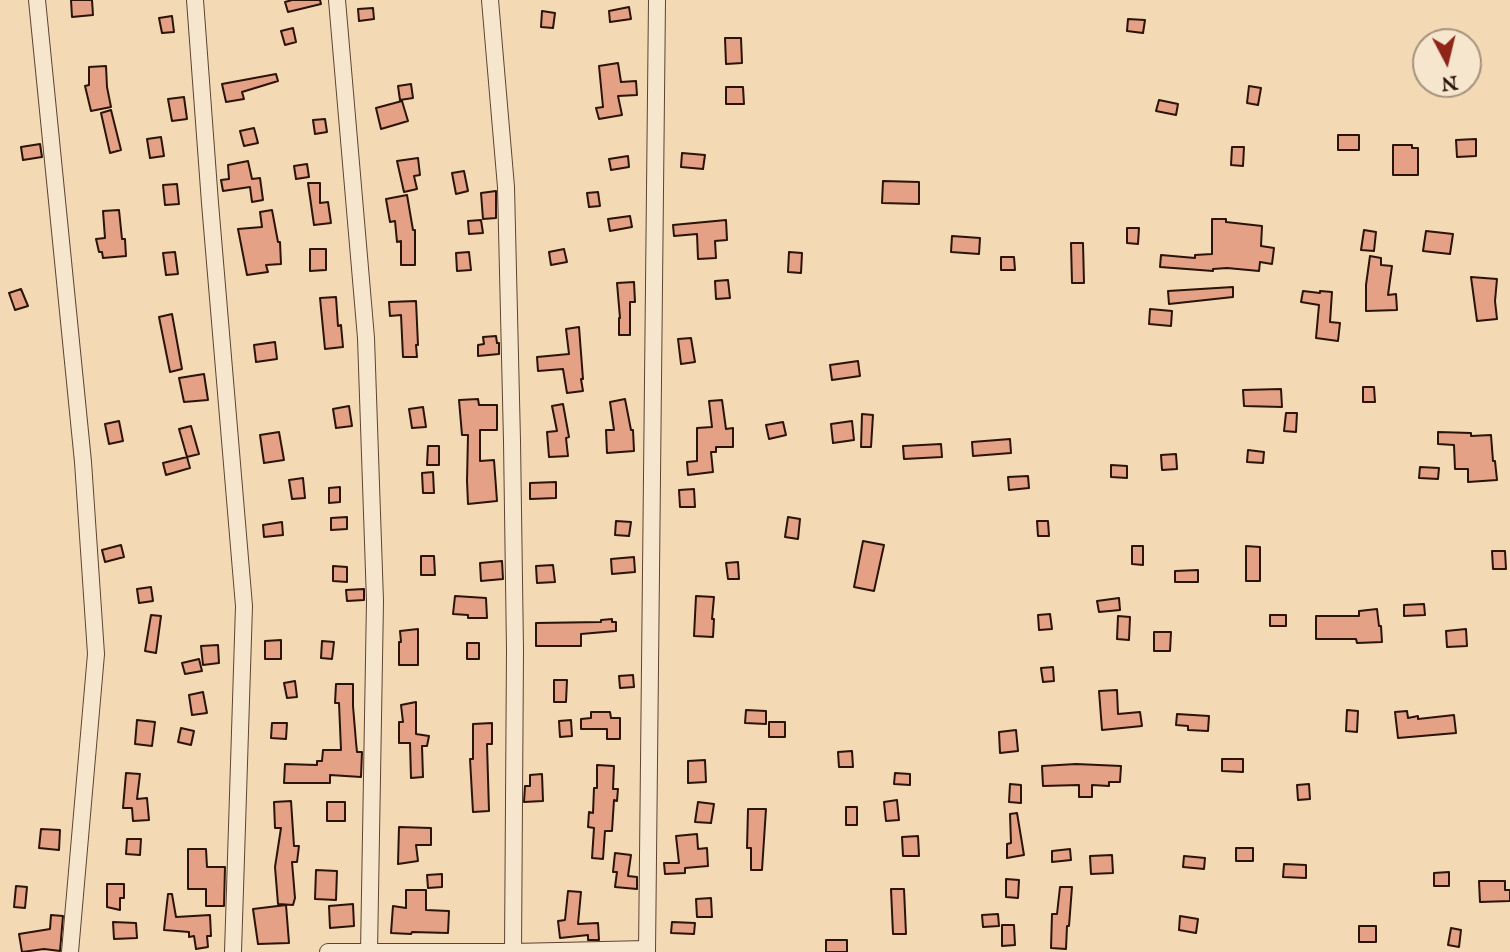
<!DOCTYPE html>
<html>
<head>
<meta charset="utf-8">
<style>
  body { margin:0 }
  #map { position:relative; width:1510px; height:952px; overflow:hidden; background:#f3d9b4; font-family:"IM FELL English",serif }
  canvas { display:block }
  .north { position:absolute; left:1412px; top:28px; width:70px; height:70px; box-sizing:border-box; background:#f7e6ce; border:2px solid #a5927e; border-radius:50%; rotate:173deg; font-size:19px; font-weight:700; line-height:28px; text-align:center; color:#2a1307 }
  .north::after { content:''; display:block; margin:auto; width:24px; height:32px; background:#8f2418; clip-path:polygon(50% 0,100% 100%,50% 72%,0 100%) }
</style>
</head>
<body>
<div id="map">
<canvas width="1510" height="952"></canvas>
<div class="north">N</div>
</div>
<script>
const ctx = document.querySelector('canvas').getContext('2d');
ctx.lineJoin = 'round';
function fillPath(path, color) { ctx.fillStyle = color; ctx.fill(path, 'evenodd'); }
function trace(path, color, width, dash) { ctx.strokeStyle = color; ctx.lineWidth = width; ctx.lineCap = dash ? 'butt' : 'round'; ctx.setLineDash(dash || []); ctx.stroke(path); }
const building = new Path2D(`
  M71,0H92L93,15L72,17Z
  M292,0H320L321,4L288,12L285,2Z
  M629,7L631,19L610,22L609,11Z
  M373,8L374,19L359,21L358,9Z
  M542,11L555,13L553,28L541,27Z
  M172,16L174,32L162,33L159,18Z
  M1128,19L1145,20L1143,33L1127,31Z
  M293,28L296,42L285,45L281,31Z
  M725,38H741L742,63L726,64Z
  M618,63L621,82L636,81L637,95L618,96L622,115L599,119L596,108L603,107L599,66Z
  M106,66L107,87L111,107L91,111L85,86L89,85V67Z
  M276,74L278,81L242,92L244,99L226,102L222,84Z
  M411,84L413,98L400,100L398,86Z
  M1249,86L1261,88L1258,105L1247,103Z
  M726,87H743L744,104H726Z
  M184,97L187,119L172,121L168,99Z
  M1159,100L1178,104L1176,115L1156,111Z
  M402,101L408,121L381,129L376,108Z
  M111,110L121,150L110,153L101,113Z
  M325,119L327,132L315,134L313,120Z
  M254,128L258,143L244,146L240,131Z
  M1338,135H1359V150H1338Z
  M161,137L164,156L150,158L147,139Z
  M1476,139V156L1457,157L1456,140Z
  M40,144L42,157L23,160L21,147Z
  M1393,145H1412V148H1418V175H1393Z
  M1232,147H1244L1243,166L1231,165Z
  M682,153L705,155L703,169L681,167Z
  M628,156L629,167L611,170L609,159Z
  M418,158L420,175L414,176L417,189L404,192L397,161Z
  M248,161L252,179L260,178L263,200L252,202L250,187L223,191L221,180L229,179L228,165Z
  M307,164L309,177L296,179L294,166Z
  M464,171L468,191L456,194L452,173Z
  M883,181L919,182V204L882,203Z
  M308,183H320V203L328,202L331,223L314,225Z
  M177,184L179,204L165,205L163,185Z
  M496,191V218L483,219L481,193Z
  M598,192L600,206L589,207L587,193Z
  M407,195L413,230H415V265H401V241L397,242L395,221L390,222L386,199Z
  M119,210L122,239H125L126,256L103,258L102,252H99L96,239L105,238L103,211Z
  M272,210L278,242H280L281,264L266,265L268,272L247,275L238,229L262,227L260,212Z
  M630,216L632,227L610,231L608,219Z
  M1212,219H1226V222L1262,226L1261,246L1274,248L1272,264L1260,262L1259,271L1227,268L1213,269V271L1160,267L1161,255L1195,258V255L1212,254Z
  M481,220L483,233L469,234L468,221Z
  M726,220L727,240L715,241L716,258L698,259L697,234L674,236L673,225Z
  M1127,228H1139L1138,244L1127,243Z
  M1364,230L1376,232L1374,251L1361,250Z
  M1426,231L1453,234L1450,254L1423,251Z
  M952,236L980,238L979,254L951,252Z
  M1071,243H1083L1084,283H1072Z
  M310,249H326V270L310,271Z
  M564,249L567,262L551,265L549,252Z
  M175,252L178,274L166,275L163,253Z
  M469,252L471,270L457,271L456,253Z
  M789,252L802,253L801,273L788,272Z
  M1370,256L1381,258V265L1392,266L1388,295L1396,294L1397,310L1366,311V285Z
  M1001,257H1014L1015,270H1001Z
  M1471,277L1497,279L1495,301L1497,319L1477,321Z
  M728,280L730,298L716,299L715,281Z
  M634,282L635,302H630V335H619V318H620L617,283Z
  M1233,287V297L1169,304L1168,291Z
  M21,289L28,306L15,310L9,293Z
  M1303,291L1320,293V291L1332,292L1330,322L1340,323L1338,341L1316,338L1319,305L1301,302Z
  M336,297L338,326L341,325L343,347L325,349L320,298Z
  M416,301L418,345H416L417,357H403L401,315L390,316L389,302Z
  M1150,309L1172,311L1171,326L1149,324Z
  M172,314L182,369L170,372L159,317Z
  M579,327L583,379H581L583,391L567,393L563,369L538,371L537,357L569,354L566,329Z
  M496,336L497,343H499V354L478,356V345L484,344L483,337Z
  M691,338L695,362L681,364L678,339Z
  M275,342L277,359L256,362L254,345Z
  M858,361L860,376L832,380L830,365Z
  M204,374L208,400L184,402L179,378Z
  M1363,387H1374L1375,402H1363Z
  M1281,389L1282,407L1244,406L1243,390Z
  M478,399L479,405H497V430H480V461L494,460L497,501L468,504L467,481L468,435H462L459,400Z
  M625,399L631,430H633L634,451L607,453L606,430H614L610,402Z
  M722,400L726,429L733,428V447H716V452H711L713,472L688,475L687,462L697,461V428L712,427L709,401Z
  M563,404L569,437L566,438L568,456L549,457L547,432L557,431L552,406Z
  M349,406L352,426L336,428L333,409Z
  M423,407L426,427L412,428L409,409Z
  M1286,413H1297L1296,432L1284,431Z
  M862,414L873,415L871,447H861Z
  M119,421L123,441L109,444L105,424Z
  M852,421L854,440L833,443L831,424Z
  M783,422L786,435L769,439L766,425Z
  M191,426L199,454L187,457L190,468L166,475L163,463L187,457L179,429Z
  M279,432L284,460L264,463L260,435Z
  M1438,432L1471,433V436L1491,435L1493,461H1495L1497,480L1468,482V469H1455L1454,445L1438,444Z
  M1010,439L1011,453L973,456L972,442Z
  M941,444L942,457L904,459L903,446Z
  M428,446H439V465H427Z
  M1248,450L1264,452L1263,463L1247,462Z
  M1176,454L1177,469L1162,470L1161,455Z
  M1111,465L1127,466V478L1111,477Z
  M1420,467L1439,468L1438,479L1419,478Z
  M433,472L434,493H423L422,473Z
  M1028,476L1029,488L1009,490L1008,477Z
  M303,478L305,498L292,499L289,480Z
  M556,482V498L530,499V483Z
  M340,487V502L329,503V488Z
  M694,489L695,507H680L679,490Z
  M347,517V529L331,530V518Z
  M788,517L800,519L798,539L785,537Z
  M616,521L631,522L629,536L615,535Z
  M1037,521H1048L1049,536H1038Z
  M282,522L283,535L264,537L263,525Z
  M863,541L884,545L874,591L854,587Z
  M121,545L124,557L105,562L102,550Z
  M1132,546H1143V565L1132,564Z
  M1246,546L1260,547V581H1246Z
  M1492,551H1505L1506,569H1493Z
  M421,556H434L435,575H421Z
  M634,557L635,572L612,574L611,559Z
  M502,561L503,579L481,581L480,563Z
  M738,562L739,579H728L726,563Z
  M553,565L555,582L537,583L536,566Z
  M333,566L347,567V582L333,581Z
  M1198,570V582H1175V571Z
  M151,587L153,601L139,603L137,589Z
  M364,589V600L347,601L346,590Z
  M455,596L486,598L487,618H468V615L453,614Z
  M696,596L714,597L712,619H714L713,637L694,636Z
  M1119,598L1120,610L1099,612L1097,601Z
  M1424,604L1425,615L1404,616V605Z
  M1377,609L1379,626H1381L1382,642L1357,643L1356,639H1316V616H1359V611Z
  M1050,614L1052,629L1039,630L1038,615Z
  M151,615L161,616L156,653L145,651Z
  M1270,615H1286V626H1270Z
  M1118,616L1130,617L1129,640L1117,639Z
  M612,619V622H616V631L581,634V646H536V623L601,622V620Z
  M418,629V665H399V642H401L400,631Z
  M1466,629L1467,646L1447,647L1446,631Z
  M1154,632H1171L1170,651H1154Z
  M281,640V659H265V641Z
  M322,641L334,642L332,659L321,658Z
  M467,643H479V659H467Z
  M218,645L219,663L203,665L201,646Z
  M199,659L202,671L185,674L182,663Z
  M1053,667L1054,681L1043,682L1041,668Z
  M633,675L634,687L620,688L619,676Z
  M554,680H567L566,702H554Z
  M295,681L297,697L287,698L284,683Z
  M336,684H353V706L356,742L357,752H362L361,777L330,775V783H284L285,764L317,765V761H322L323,750H341L339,703H335Z
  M1117,690L1118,714L1140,712L1142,726L1102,730L1099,691Z
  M203,692L207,713L192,715L189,695Z
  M416,702V734L429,736L427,746H422L423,777L411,778L410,743H399V722H403L401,705Z
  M746,710L766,711V724L745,723Z
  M1347,710L1358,711L1357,732L1346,731Z
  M1407,711L1408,718L1418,716V719L1454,715L1456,733L1398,738L1395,712Z
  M591,712H610L611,718H620V739H607V729H581V719L591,718Z
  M1177,714L1209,716L1208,731L1188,730V726L1176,725Z
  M137,720L155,722L152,746L135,744Z
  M571,720L572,736L560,737L559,721Z
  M769,722H785V737H769Z
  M272,723H287L286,739L271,738Z
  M492,723V744H487L489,811L473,812L470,759H473V724Z
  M181,728L194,731L191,745L178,742Z
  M1016,730L1018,751L1000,753L999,732Z
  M852,751L853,767H839L838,752Z
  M1222,759H1243V772L1222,771Z
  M705,760L706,782L688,783V761Z
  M1076,764L1121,766L1120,782H1109V786L1092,785V797H1079V785L1043,786L1042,766Z
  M597,765L614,766L613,789H618L617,801L614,800L612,831H605L603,859L592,858L594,828L588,827L589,812L593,813L594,788H597Z
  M126,773L140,774L137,799L147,798L149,820L133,821L132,808H123Z
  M895,773L910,774V785L894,784Z
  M542,774L543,801L524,802L525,786H530V775Z
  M1010,784L1021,785V803L1009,802Z
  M1309,784L1310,799L1298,800L1297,785Z
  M897,800L899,820L886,821L884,802Z
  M291,801L294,846H299L297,862H292L295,898L293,905L278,904L275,867L281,828H275L274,802Z
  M327,802H345V821H327Z
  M698,802L714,804L711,823L695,822Z
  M846,807H857V825H846Z
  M748,809H766L762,870H751V848H747Z
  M1017,813L1024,855L1007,858V844L1011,843L1010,814Z
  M399,827L431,828V845H416L418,861L398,864Z
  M41,829L60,830L59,850L39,848Z
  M697,834L698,849L707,848L708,866L685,868V873L665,874L664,863H679L676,836Z
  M918,836L919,856H903L902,837Z
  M127,839H141L140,855L126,854Z
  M1236,848H1253V861H1236Z
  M188,849H206L207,867H225L224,906H206V889H188Z
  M1070,849L1071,860L1052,862V851Z
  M615,853L631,855L628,876L637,877V889L615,887L617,872H613Z
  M1112,855L1113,873L1091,874L1090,856Z
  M1184,856L1205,858L1204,869L1183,867Z
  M1284,864L1306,865V878L1283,877Z
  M316,870L337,871L336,900L315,899Z
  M1449,872V886H1434V873Z
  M442,874V887L428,888L427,875Z
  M1006,879L1019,880L1018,898L1006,897Z
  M1479,881H1505V890H1510V901L1480,902Z
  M107,884H124V898H120V910L107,907Z
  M16,886L27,887L25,908L14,907Z
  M1060,887H1072L1069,926H1067L1066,949L1051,948L1052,914H1057Z
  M891,889H904L906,934H893Z
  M406,890H426V910L449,911L448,933L412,932L411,934L391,933L393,906L406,908Z
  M568,891L581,892L578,924L598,923L599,940H588V935L560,938L558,921L565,920Z
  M168,894H172L176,917L210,915L211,936H207L208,947L196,949L194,936L189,937V932L164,930Z
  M711,898L712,917H697L696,899Z
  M353,904L354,926L330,928L329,906Z
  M286,905L289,943L258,944L253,909Z
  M998,914L999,926L983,927L982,915Z
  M51,915L63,916L60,951L44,949L22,952L19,934L50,929Z
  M1180,916L1198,919L1196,933L1179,930Z
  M113,922L136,923L137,938L114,939Z
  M672,922L695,923L694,934L671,933Z
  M1002,925H1014L1015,945L1002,946Z
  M1359,926H1376V942H1359Z
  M1451,928L1461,930L1459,947L1448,945Z
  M826,940H847V952H826Z`);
fillPath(building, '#e4a185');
trace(building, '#2a1307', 2);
const minor = new Path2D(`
  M37,0L83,462L96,654L70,952
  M195,0L210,203L244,606L233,952
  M337,0L366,338L375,601L369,952
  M490,0L506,187L512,441L515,650L513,952
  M328,952H513L647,949
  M647,952L657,0`);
trace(minor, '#5c4432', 18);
trace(minor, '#f7e6ce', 16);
</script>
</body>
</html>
